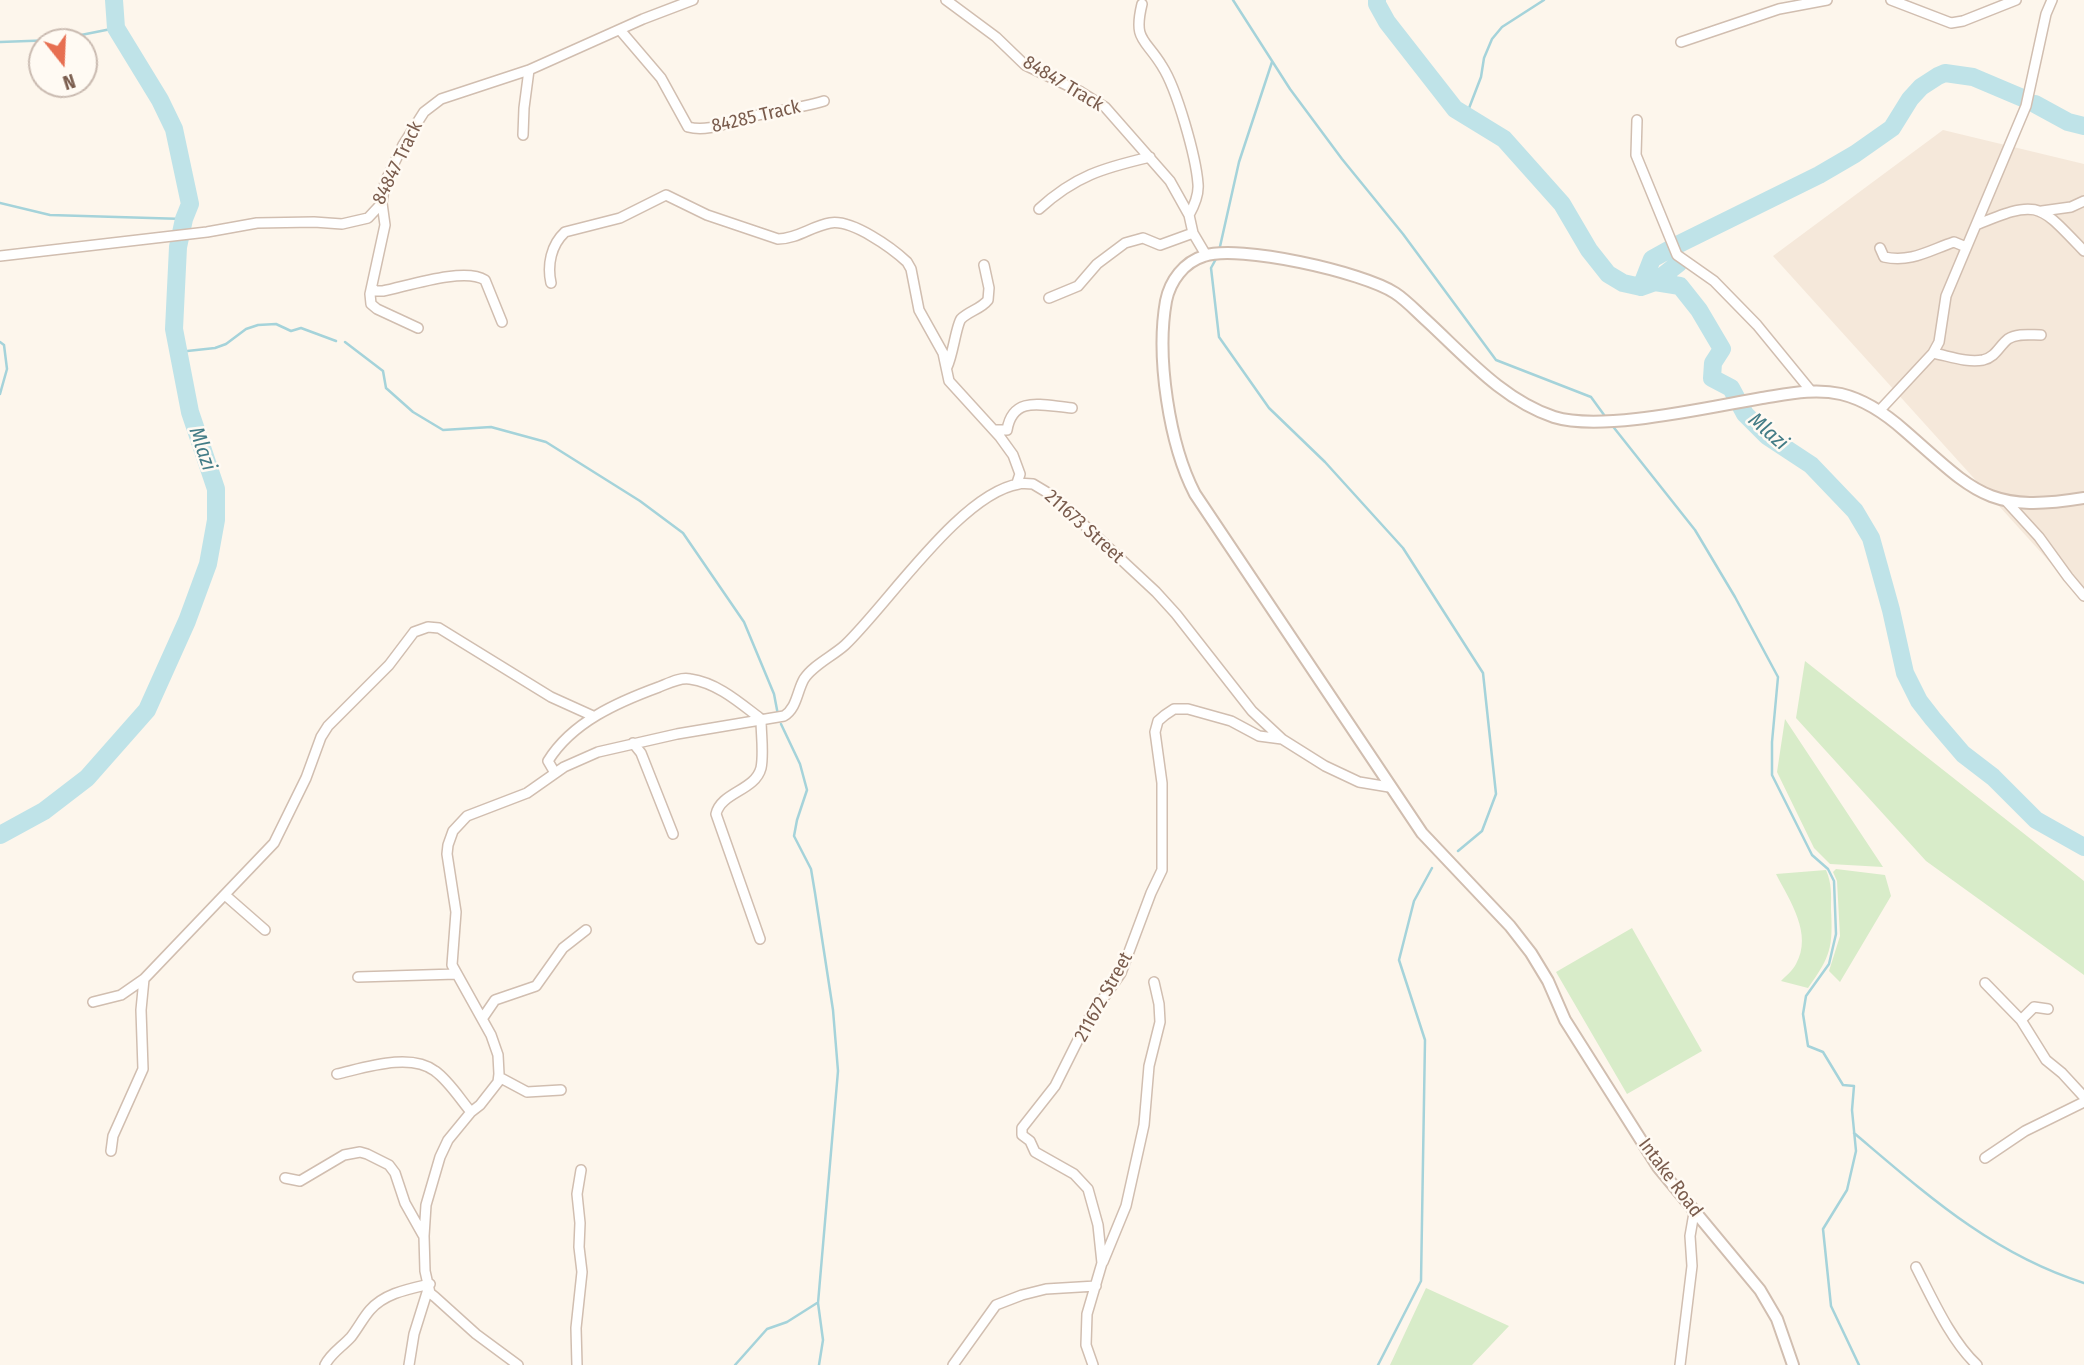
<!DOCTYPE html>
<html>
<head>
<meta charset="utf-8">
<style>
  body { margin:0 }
  #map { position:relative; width:2084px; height:1365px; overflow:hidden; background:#fdf6ec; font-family:"Fira Sans Condensed",sans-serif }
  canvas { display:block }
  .north { position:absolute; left:28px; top:28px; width:70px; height:70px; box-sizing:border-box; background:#fffaf3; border:2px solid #cabbb1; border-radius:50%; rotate:162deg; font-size:19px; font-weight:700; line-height:28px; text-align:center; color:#7a5c4d }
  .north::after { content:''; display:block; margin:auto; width:24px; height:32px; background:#e76f51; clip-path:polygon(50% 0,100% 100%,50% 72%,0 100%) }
</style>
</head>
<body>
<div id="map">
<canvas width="2084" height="1365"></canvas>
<div class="north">N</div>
</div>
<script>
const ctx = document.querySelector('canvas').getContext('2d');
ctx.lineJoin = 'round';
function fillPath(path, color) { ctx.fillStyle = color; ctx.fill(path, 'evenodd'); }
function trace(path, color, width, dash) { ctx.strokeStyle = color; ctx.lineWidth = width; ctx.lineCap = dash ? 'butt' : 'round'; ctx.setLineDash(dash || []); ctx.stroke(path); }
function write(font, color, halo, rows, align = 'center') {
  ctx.font = font + ' "Fira Sans Condensed",sans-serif'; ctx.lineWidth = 5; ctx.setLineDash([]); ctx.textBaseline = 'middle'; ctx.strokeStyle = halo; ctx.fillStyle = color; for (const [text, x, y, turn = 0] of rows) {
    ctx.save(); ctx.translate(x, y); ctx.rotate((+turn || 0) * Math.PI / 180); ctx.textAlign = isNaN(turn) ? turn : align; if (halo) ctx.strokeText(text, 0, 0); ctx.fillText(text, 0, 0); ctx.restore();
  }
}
fillPath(new Path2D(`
  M1943,130L2084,164V600L1773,256Z`), '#f5e8da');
fillPath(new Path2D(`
  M1805,661L2084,881V975L1926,861L1796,718Z
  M1785,719L1883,867L1830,864L1814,848L1777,772Z
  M1836,869L1885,875L1891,896L1840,982L1829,971L1840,936L1837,881L1833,872Z
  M1826,870C1832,884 1831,894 1831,909C1833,947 1831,956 1808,988L1781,981C1786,976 1793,970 1796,964C1813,934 1790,901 1776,874Z
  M1632,928L1702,1051L1627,1094L1556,972Z
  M1426,1288L1509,1326L1472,1365H1390Z`), '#d8ecc9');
trace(new Path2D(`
  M1233,0L1290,89L1342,159L1403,234L1496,360L1591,397L1607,419
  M0,42L56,40L116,28
  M1466,116L1481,77L1484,58L1492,39L1502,27L1544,0
  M0,203L50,215L184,219
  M1219,251L1239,162L1272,62
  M1217,257L1211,268L1219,337L1269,408L1325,462L1403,548L1483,673L1496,794L1482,831L1458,851
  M0,342L4,345L7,369L0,394
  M345,342L383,371L386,388L413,412L443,430L491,427L546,442L640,501L683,533L744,622L774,694L778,715
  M178,352L215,348L226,344L246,329L258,325L276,324L291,331L301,328L336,341
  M1611,424L1695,530L1735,597L1778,677L1772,742V775L1812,855L1828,869L1834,881L1836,934L1829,964L1806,996L1803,1014L1808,1046L1823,1052L1843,1085L1854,1086L1852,1110L1856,1151L1847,1190L1823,1229L1831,1306L1859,1365
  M781,724L800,764L807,790L797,820L794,836L811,869L815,893L833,1010L838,1071L818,1303L823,1340L819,1365
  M1854,1133C1926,1194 1992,1254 2084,1283
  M735,1365L767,1329L787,1322L817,1303
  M1378,1365L1421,1281L1425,1040L1399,960L1414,901L1432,868`), '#a5d3da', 2.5);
trace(new Path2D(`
  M1377,0V4L1387,22L1455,109L1504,139L1562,204L1589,250L1608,274L1623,283L1641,287L1655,282L1680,286L1699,310L1722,349L1713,363L1712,378L1731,388L1745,414L1767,436L1811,465L1855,511L1871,538L1891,610L1905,673L1919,701L1933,719L1963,754L1993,777L2036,820L2084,847
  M2035,104L2068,122L2084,126
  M1677,245L1819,175L1855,154L1892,128L1910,99L1921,87L1938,76L1945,73L1973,77L2025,99
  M1655,282L1679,263
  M1641,287L1652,259L1670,249
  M0,835L44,811L87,778L147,710L187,621L208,564L216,520V489L190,412L174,329L178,247L184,219L190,204L174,129L160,100L116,28L114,0`), '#bfe3e8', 18);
const minor = new Path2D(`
  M946,0L996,37L1025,65L1081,92L1105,107L1170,181L1189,215L1193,233L1206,255
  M1891,0L1951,23L1963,21L2016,0
  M1142,4C1133,41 1145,38 1162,66C1177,89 1196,157 1198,184C1199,195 1194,206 1189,215
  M620,30L661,78L688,127C710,133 731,120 753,116C777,111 800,108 824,101
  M1681,42L1779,9L1827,0
  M1637,120L1636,155L1677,255L1714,281L1757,325L1811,391
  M523,135L524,108L529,70
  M382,203L385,225L370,294L371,304L377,309L418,328
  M1039,209C1075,176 1103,168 1150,157
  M2042,211L2071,207L2084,201
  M1976,225C2039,199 2038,203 2084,251
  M1880,248L1884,257C1911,263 1930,250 1954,242L1966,247
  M0,256L207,232L257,223L314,222L342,224L368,218L382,203L385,182L403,145L424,112L441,99L529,70L643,19L693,0
  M551,283C547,265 551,245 565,232L620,218L666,195L707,215L778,239C797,239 812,226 830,223C852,219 892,248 907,262L911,269L919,310L943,353L949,381L1000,437L1013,455L1020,474L1017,483
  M372,288L376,291H383C408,286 464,267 485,280L502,322
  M1049,298L1078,286L1097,264L1125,243L1143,238L1160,245L1193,233
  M1933,353C1949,356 1967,363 1983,360C1996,357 1999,346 2008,339C2017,333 2030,335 2041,335
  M947,367C953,355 956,326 961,319C969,311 981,309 988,300L989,288L984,265
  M1880,410L1933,353L1939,342L1946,296L2026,106L2046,14L2052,0
  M995,430H1007C1013,394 1044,406 1072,408
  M2007,502L2039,537L2068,577L2084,596
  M633,743L641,753L673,834
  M555,773L548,761C572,722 618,702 659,687C669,683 680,677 690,679C718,683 740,703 761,719C761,734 764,754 761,768C755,791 721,792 716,814L760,939
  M225,895L265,930
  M358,977L456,974
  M1985,983L2021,1020L2046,1060L2062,1073L2084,1097
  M93,1002L121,995L144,979L274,843L306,778L321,737L328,726L389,665L414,632L428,627L439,628L551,697L593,716
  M482,1019L495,1000L536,986L563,948L586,930
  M2021,1020L2034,1007L2048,1009
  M337,1074C364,1068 410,1052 435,1071C449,1081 460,1099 471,1112
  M499,1077L527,1092L561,1090
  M111,1151L113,1136L143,1069L141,1010L144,979
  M1985,1158L2025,1131L2084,1102
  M285,1178L300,1181L344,1155L360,1152L367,1154L389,1165L395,1173L405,1203L423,1235
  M1103,1262L1126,1206L1144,1125L1149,1066L1160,1022L1159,1004L1154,982
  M1916,1267C1932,1298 1951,1341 1977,1365
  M325,1365C331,1353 342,1347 351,1337C358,1328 363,1318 370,1310C385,1293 409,1289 430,1284
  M409,1365L414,1334L429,1286
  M518,1365L476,1334L435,1297L430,1293L425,1271L424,1236L426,1205L440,1157L448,1140L471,1112L480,1105L498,1082L499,1074L498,1055L491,1035L452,965L456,912L447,854L448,845L453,831L467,816L527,793L564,767L598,752L677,734L784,716C797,708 797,691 804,679C813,665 833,656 845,645C888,604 961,493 1019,484L1017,483L1033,484L1053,496L1156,592L1176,614L1252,711L1282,739
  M577,1365L576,1328L582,1272L579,1247L580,1223L577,1194L581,1170
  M953,1365L996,1305L1022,1295L1046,1289L1096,1286
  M1093,1365L1086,1345L1087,1314L1102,1263L1098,1225L1088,1189L1074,1174L1035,1152L1030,1141L1022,1135V1128L1055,1086L1088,1020L1121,973L1151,893L1162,870V783L1155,732L1158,721L1165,715L1174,709H1188L1231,721L1259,736L1282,739L1325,766L1359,782L1389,787
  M1680,1365L1692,1266L1690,1236L1694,1213`);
const tertiary = new Path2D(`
  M1793,1365L1777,1319L1760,1290L1658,1167L1565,1020L1548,981L1531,953L1510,926L1422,833L1195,494C1169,444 1156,357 1166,301C1170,281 1184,262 1204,256C1238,244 1363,272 1395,293C1406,300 1417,312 1427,321C1466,357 1503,400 1554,417C1602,432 1709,407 1762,398C1788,394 1814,388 1841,394C1866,400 1886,414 1905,431C1974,491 1987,514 2084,498`);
trace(minor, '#d1beb0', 12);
trace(tertiary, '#d1beb0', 14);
trace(minor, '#fff', 9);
trace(tertiary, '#fff', 10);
write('19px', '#7a5c4d', '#fffaf3', [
  ["84847 Track",1063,84,31],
  ["84285 Track",756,117,-13],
  ["84847 Track",398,163,-64],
  ["211673 Street",1084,527,42],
  ["211672 Street",1104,997,-61],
  ["Intake Road",1670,1178,53]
]);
write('italic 21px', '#437c86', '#fffaf3', [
  ["Mlazi",1768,432,41],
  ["Mlazi",202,449,71]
]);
</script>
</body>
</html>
